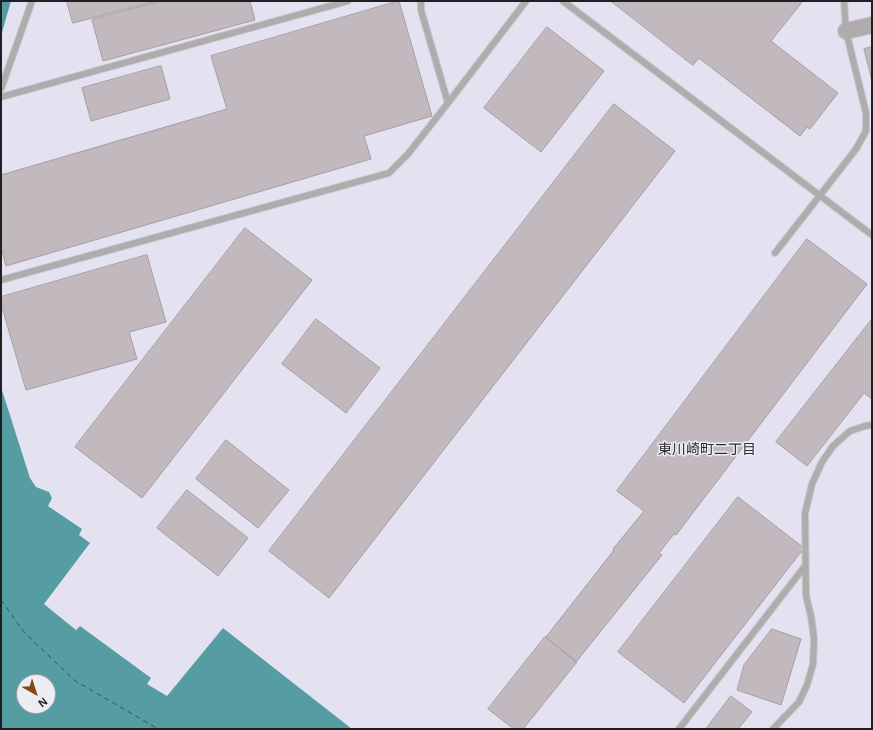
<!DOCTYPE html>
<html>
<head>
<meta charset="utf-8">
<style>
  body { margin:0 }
  #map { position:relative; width:873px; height:730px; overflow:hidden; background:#ededf4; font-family:Helvetica,sans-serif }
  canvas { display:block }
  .frame { position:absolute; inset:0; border:2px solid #201f22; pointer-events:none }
  .north { position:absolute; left:16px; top:674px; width:40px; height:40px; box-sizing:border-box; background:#ededf4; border:1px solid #9b9ba0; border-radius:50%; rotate:141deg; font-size:11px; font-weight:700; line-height:16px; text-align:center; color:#201f22 }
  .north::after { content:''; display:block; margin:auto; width:14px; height:18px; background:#884812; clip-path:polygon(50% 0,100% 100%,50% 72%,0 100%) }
</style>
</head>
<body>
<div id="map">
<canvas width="873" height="730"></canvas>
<div class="frame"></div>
<div class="north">N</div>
</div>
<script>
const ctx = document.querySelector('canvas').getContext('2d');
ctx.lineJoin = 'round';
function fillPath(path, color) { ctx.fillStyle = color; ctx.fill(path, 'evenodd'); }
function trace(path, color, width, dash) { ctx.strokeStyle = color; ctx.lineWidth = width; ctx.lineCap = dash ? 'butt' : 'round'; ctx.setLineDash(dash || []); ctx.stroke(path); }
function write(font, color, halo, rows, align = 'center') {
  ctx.font = font + ' Helvetica,"Noto Sans JP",sans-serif'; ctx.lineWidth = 3; ctx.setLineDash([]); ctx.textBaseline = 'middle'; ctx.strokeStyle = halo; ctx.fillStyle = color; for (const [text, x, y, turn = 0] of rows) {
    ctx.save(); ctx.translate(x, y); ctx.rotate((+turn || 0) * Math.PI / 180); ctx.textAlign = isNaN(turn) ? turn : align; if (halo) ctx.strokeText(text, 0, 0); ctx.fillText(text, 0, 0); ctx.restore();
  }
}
fillPath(new Path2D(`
  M11,1H872V729H352L223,628L167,696L147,684L150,678L80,626L76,630L44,604L82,530L48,505L49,492L36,487L30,478L1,387V36Z`), '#e4e2f1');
fillPath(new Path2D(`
  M1,1H11L1,36Z
  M1,387L30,478L36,487L49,492L52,498L48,506L82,529L79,535L90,543L44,604L76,630L80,626L151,678L147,684L167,696L223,628L352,729H1ZM24,682H48V706H24Z`), '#559da3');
trace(new Path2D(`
  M1,600L24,632L74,680L158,729`), '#1e5b60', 1, [5, 4]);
const building = new Path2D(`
  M67,1H157L73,23Z
  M162,1H250L255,20L103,61L92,20Z
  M399,1L432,116L364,136L371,159L6,266L1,247V175L227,109L211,56Z
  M611,1H803L771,41L838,93L810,129L807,127L800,136L699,58L693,65Z
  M547,27L604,71L541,152L484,108Z
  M872,47V81L864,49Z
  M161,66L170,99L91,121L82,88Z
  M614,104L675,151L329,598L269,551Z
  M245,228L312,280L142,498L75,447Z
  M807,239L867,284L676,535L674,534L659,553L662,555L576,662L546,637L614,550L613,549L644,511L617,491Z
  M147,255L166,322L129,332L137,359L26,390L1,304V297Z
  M316,319L380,368L346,413L282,364Z
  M872,319V399L864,393L807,466L776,442Z
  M226,440L289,490L258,528L196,479Z
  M187,490L248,538L218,576L157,528Z
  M738,497L804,548L684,703L618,652Z
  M772,629L801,639L781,705L737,690L744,665Z
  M545,637L577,662L523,729H514L488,709Z
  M731,696L752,712L738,729H706Z`);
fillPath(building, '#c1b9be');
trace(building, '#a59ea3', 1);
const service = new Path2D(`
  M563,1L872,235
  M1,89L32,1
  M1,97L348,1
  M448,103L526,1
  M775,253L856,149L866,131V113L846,31L844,1
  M1,280L389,173L408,154L448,103L421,10V1
  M679,729L805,566
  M773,729L799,702L807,685L813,664L814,639L811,616L806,596L805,513L812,484L822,462L833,446L850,431L865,426L872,425`);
const tertiary = new Path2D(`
  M846,31L872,25`);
trace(service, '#c8c8ce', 8);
trace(tertiary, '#c8c8ce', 18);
trace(service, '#b0acad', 6);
trace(tertiary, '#b0acad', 16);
write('14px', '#2d2c32', '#ededf4', [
  ["東川崎町二丁目",707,450]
]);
</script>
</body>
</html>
